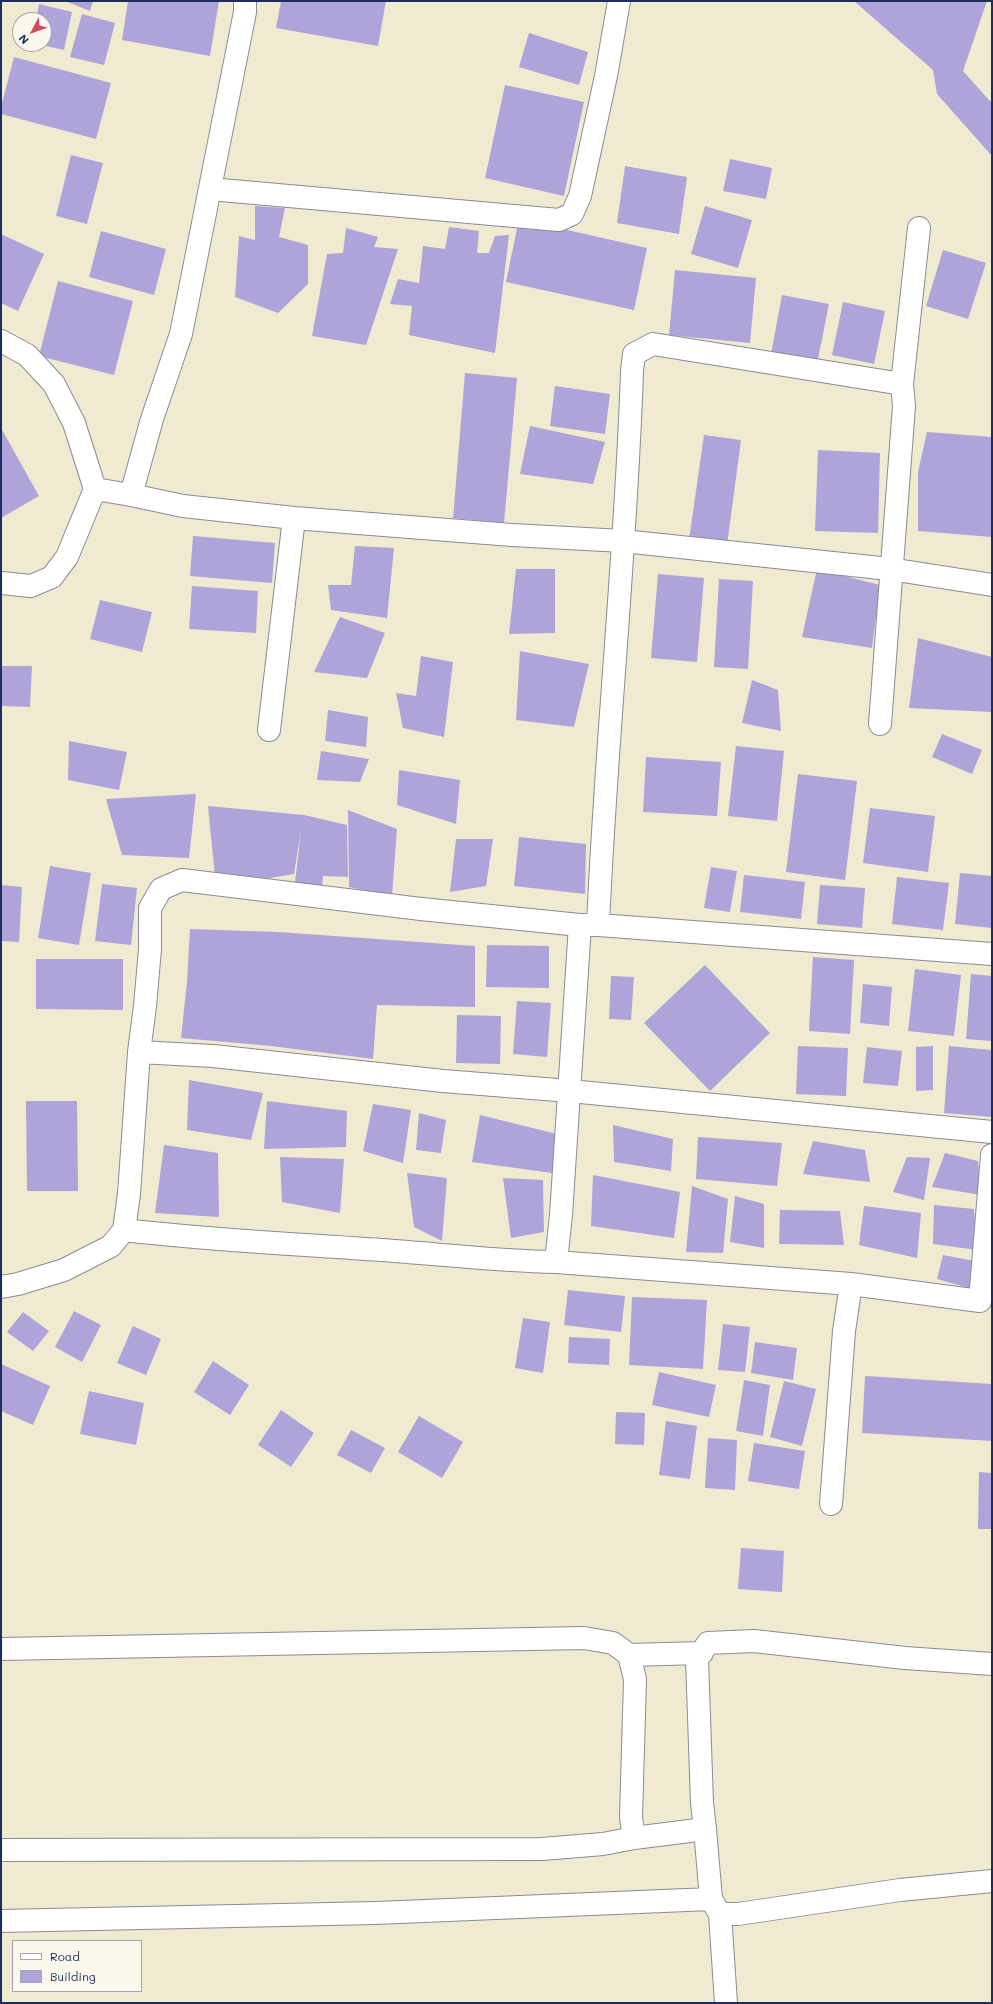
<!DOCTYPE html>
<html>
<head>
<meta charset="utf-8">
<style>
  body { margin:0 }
  #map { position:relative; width:993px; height:2004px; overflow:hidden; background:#f0ead1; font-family:Mali,sans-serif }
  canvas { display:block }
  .frame { position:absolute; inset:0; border:2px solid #1b2f5e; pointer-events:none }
  .legend { position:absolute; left:12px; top:1940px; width:130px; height:52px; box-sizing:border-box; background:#fbf7ec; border:1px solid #a1a7b3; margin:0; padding:5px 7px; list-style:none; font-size:12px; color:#1b2f5e }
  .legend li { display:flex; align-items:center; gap:8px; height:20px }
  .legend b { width:20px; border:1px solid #a1a7b3 }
  .north { position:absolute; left:12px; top:12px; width:40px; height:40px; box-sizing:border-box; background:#fbf7ec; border:1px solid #a1a7b3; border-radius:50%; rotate:229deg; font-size:11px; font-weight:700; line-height:16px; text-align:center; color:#1b2f5e }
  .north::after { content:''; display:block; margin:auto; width:14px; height:18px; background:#d1495b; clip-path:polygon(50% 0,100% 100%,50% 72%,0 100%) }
</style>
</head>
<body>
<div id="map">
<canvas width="993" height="2004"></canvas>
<div class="frame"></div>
<ul class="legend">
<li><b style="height:5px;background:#fff"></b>Road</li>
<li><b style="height:11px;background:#afa4d9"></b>Building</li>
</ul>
<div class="north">N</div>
</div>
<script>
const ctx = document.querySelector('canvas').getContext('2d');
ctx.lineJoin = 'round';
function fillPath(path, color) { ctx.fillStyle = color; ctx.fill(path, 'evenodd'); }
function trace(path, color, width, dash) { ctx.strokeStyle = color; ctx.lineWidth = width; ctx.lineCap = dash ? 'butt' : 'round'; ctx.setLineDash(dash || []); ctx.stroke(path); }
fillPath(new Path2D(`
  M65,1H93L90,11Z
  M128,1H219L210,56L122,40Z
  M281,1H386L378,46L276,28Z
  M854,1H987L963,71L990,101L992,100V156L937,94L933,70Z
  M39,4L72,12L64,50L41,45L44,44V20H36Z
  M82,14L115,23L104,65L70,57Z
  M529,33L588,52L579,85L519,67Z
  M14,57L111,83L96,139L1,114V107Z
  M505,85L584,102L564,196L485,178Z
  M71,155L103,163L87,224L56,216Z
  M730,159L772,168L766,199L723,191Z
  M625,166L687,177L679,234L617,223Z
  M255,206L285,208L279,237L308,245V284L278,313L235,297L239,236L255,240Z
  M705,206L752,220L738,268L691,254Z
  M519,219L647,248L634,310L506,282Z
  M449,227L479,231L477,253H489L495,236L509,235L495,353L409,335L412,306L390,304L398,279L419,283L423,246L445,249Z
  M346,228L378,237L374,247L398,249L366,345L312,336L327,254L343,253Z
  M101,231L166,249L154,295L89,277Z
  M1,234L44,254L18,311L1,303Z
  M943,250L986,263L968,319L926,306Z
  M675,270L756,278L750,343L669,335Z
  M58,281L133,301L114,375L39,356Z
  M782,295L829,304L817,364L771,354Z
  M843,302L885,311L874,364L832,355Z
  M465,373L517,378L504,523L453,518Z
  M555,386L610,394L605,434L550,426Z
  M530,426L605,442L593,484L520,474Z
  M1,428L39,496L1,518Z
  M927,432L992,437V537L918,531V472Z
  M704,435L741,440L727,545L689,540Z
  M818,450L880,453L878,533L815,531Z
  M193,536L275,543L272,583L190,576Z
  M355,546L394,548L387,618L331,610L328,585H351Z
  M516,569H555V633L509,634Z
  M817,569L880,585L872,648L802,637Z
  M658,574L704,578L697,662L651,658Z
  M719,579L753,581L748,669L714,667Z
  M192,586L258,591L256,633L189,629Z
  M100,600L152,612L142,652L90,639Z
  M340,617L385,633L367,678L314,672Z
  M918,638L992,657V712L909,708Z
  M520,651L589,664L574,727L516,720Z
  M421,656L453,662L444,737L403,728L396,693L416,696Z
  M1,666H32L30,707L1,706Z
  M752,680L778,690L781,731L742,723Z
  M328,710L368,717L366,747L325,741Z
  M942,734L982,750L972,774L932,757Z
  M69,741L127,752L119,790L68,780Z
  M736,746L784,751L777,821L728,816Z
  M321,751L369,759L360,782L317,780Z
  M646,757L721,762L717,816L643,812Z
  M399,770L460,780L456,824L397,805Z
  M798,774L857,781L845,880L786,872Z
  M196,794L189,858L122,855L106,799Z
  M208,806L304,815L347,825L348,877L323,876L322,888L295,882L301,831L294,874L247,882L215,877Z
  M870,808L935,816L928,872L863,863Z
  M348,810L397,829L392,896L349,887Z
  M519,837L586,844L585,894L514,886Z
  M456,839H493L486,886L450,892Z
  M50,866L91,873L79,945L38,938Z
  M711,867L737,871L730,912L704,908Z
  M960,873L992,876V928L955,924Z
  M744,875L805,882L801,919L740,912Z
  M897,877L949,883L943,930L892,924Z
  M102,884L137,888L131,945L95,941Z
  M1,885L22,887L19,942L1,941Z
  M820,885L865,888L862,928L817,924Z
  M190,929L278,932L475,946V1007L377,1005L373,1059L271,1046L181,1038L187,982Z
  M487,945L549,946V988L486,987Z
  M813,957L854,960L850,1034L809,1031Z
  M36,959H123V1010L36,1009Z
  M705,965L770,1033L710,1091L644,1023Z
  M915,969L961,975L954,1036L908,1031Z
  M971,974L992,976V1041L966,1039Z
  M611,976L634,977L631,1020L609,1019Z
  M863,984L892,987L889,1026L860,1023Z
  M517,1001L551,1003L547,1057L513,1054Z
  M457,1015L501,1016L500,1064L456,1063Z
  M798,1046L848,1048L846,1096L796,1094Z
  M933,1046V1090L916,1091V1047Z
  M949,1046L992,1050V1117L944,1113Z
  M867,1047L902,1051L898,1086L863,1083Z
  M189,1080L263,1093L251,1140L187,1130Z
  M26,1101H77L78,1191H27Z
  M267,1101L347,1111L346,1147L264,1149Z
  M373,1104L411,1110L403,1163L363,1151Z
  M419,1113L446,1120L441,1153L416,1150Z
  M480,1115L561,1135L552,1173L472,1162Z
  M613,1125L673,1139L671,1171L614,1162Z
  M698,1137L782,1143L777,1186L696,1179Z
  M813,1141L865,1150L870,1182L803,1174Z
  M164,1145L218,1153L219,1217L155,1213Z
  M945,1153L978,1161L981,1195L932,1187Z
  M280,1157L344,1159L340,1213L282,1202Z
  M907,1157L930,1158L924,1200L893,1192Z
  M407,1173L447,1178L442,1241L414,1227Z
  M593,1175L680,1192L674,1238L591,1226Z
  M503,1178L543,1180L544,1232L511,1238Z
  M692,1186L728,1199L723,1253L686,1252Z
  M735,1196L764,1204V1248L730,1242Z
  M934,1205L974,1209L977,1250L933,1244Z
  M864,1206L921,1213L917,1258L859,1245Z
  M780,1210L840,1211L844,1245L779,1244Z
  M943,1255L980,1262L972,1289L937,1279Z
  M568,1290L625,1296L621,1332L564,1325Z
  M632,1297L707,1300L703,1369L629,1365Z
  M74,1311L101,1325L82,1362L55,1347Z
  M23,1312L49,1331L33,1351L7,1332Z
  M523,1318L550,1322L543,1373L515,1368Z
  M723,1324L750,1327L745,1372L718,1370Z
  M133,1326L161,1339L146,1375L117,1363Z
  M569,1337L610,1339L609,1365L568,1363Z
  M755,1342L797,1348L793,1380L751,1373Z
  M213,1361L249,1385L230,1415L194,1392Z
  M1,1364L50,1386L33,1425L1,1411Z
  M659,1372L716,1385L709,1417L652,1405Z
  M865,1376L992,1384V1441L862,1433Z
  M744,1380L770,1385L763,1436L736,1431Z
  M784,1381L816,1389L802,1446L770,1437Z
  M89,1391L144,1403L136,1445L80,1434Z
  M281,1410L314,1433L291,1467L258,1445Z
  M616,1412L645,1413L644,1445L615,1444Z
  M419,1416L463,1442L442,1478L398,1452Z
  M666,1421L697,1426L690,1479L659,1475Z
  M351,1430L385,1448L371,1473L337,1455Z
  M708,1438L737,1440L735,1490L705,1488Z
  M754,1443L805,1451L799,1489L748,1481Z
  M979,1472L992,1473V1529H978Z
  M741,1548L784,1551L782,1592L738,1589Z`), '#afa4d9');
const street = new Path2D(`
  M210,189L559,220L572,214L580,196L606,76L619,1
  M1,341L27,355L54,384L74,423L95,489L67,557L52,577L31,586L1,583
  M902,384L919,228
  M95,489L131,495L183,506L294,518L512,535L623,541L890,569L992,585
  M131,495L152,419L181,334L245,12V1
  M269,730L294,518
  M598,925C606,740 626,556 632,371L634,354L653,344L902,384L904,406L880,724
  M139,1052L213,1056L443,1081L570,1091L992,1132
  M124,1230C209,1240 295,1244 381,1250C439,1254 497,1261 556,1262L561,1215L580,925
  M556,1262L851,1284
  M1,1287L18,1284L64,1270L111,1246L124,1230L129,1194L139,1052L145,1006L150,949V908L161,889L182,880L421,909L580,925H598L992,954
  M831,1504L844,1331L851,1284L980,1301L992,1155
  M1,1649L584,1638L613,1643L629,1655L635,1679L631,1817L634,1838L603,1844L542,1849L1,1850
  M629,1655L702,1653
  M705,1829L711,1899L720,1914H738L900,1890L992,1881
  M634,1838L705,1829L702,1803L697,1659L708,1643L754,1641L905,1658L992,1664
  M720,1914L726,2003
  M1,1921L376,1913L711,1899`);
trace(street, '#868c98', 24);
trace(street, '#fff', 22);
</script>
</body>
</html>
